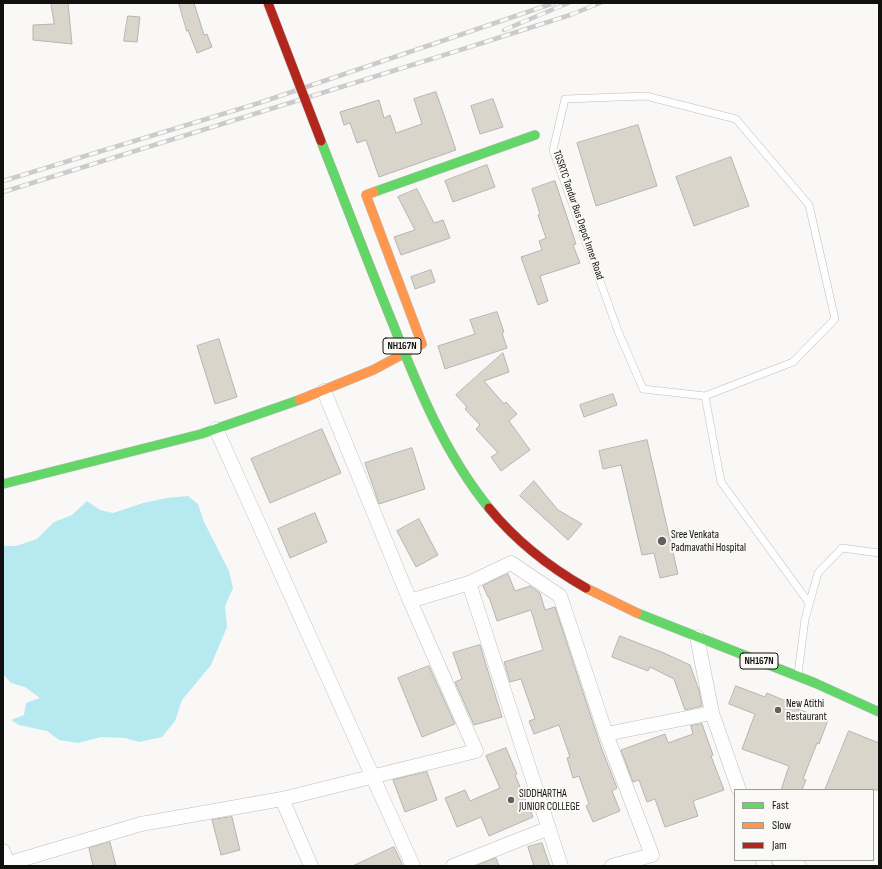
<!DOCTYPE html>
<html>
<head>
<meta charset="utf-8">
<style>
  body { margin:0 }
  #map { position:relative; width:882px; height:869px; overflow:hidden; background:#f9f8f7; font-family:"Sofia Sans Condensed",sans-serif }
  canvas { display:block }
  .frame { position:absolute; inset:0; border:4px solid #10100f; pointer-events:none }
  .legend { position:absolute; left:734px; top:789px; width:140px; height:72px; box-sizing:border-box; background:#faf9f6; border:1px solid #9c9c9a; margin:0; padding:5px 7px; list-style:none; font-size:12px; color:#10100f }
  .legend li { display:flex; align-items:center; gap:8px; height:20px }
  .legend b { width:20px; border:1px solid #9c9c9a }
</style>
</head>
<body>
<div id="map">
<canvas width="882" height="869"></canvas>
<div class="frame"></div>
<ul class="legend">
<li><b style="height:5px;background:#63d668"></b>Fast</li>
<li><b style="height:5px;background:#ff974d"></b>Slow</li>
<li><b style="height:5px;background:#b3261e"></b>Jam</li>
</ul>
</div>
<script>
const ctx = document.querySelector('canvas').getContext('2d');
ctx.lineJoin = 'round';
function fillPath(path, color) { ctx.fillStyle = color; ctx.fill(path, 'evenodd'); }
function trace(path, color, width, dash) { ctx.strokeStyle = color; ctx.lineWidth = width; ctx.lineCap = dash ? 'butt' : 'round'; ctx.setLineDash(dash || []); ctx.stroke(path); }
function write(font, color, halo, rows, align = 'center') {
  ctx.font = font + ' "Sofia Sans Condensed",sans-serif'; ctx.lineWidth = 4; ctx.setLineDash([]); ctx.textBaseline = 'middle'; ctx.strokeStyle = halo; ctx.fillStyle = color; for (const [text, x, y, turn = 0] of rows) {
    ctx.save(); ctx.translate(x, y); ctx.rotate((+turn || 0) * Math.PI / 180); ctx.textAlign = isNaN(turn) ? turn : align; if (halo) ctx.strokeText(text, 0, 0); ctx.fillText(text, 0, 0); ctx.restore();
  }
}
fillPath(new Path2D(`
  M188,496L198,504L204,522L229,571L233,588L225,606L227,627L211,665L182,700L175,721L162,737L139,742L125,738L101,737L78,743L59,740L47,731L19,725L11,720L24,715L26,703L40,698L25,687L11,683L3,674V546H16L37,539L54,522L72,515L87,501L100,510L113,513L143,503L167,498Z`), '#b6eaf0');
const building = new Path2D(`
  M51,3H68L72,44L33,40V25L54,24Z
  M179,3H194L204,35L207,34L212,47L197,53L188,30L187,31Z
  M128,16L140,17L137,42L124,41Z
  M436,92L456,150L379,177L366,140L357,143L350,123L344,125L340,112L379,100L384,118L390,115L396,133L422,124L414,99Z
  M493,99L503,127L480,134L471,106Z
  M638,125L657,186L596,206L577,143Z
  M731,157L749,206L694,226L676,177Z
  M487,165L495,187L453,202L445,181Z
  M555,181L576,244L573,245L580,263L540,276L548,301L538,305L521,257L542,250L539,241L546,238L538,215L540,214L532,189Z
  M417,189L434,223L443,220L450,238L401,255L394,237L415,230L398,197Z
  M431,270L435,282L415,289L411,277Z
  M497,312L504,332L502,333L507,348L445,369L438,346L475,334L470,320Z
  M219,339L237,397L215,404L197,346Z
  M503,353L509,372L484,381L504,404L506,402L517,414L509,421L530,450L501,471L491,457L498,453L476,429L480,425L465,409L467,407L456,395Z
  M613,394L617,405L584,417L580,405Z
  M322,429L341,473L270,503L251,459Z
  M647,440L678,574L660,578L654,553L642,555L621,465L603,469L599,451Z
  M412,448L425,489L379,504L365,463Z
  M534,481L558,510L582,524L568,540L520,496Z
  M315,513L327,542L290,558L278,529Z
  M419,519L438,555L416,567L397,531Z
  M508,574L515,591L530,586L540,593L545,610L555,607L601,747L617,788L612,791L620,811L593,822L586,806L589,804L579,776L573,778L567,758L570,757L559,725L534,734L529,721L535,719L521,679L510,682L504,662L543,650L531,610L497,621L489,597H488L483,586Z
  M620,636L664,653L690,665L699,690L702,706L685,710L674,679L650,667L648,671L612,657Z
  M480,645L502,717L474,725L455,682L462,679L453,653Z
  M429,666L455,724L422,737L398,678Z
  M736,686L765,697L767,693L788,702L786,705L828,720L819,744L817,743L803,779L806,780L802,790H781L789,766L742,749L755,714L729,704Z
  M702,724L713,755L711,756L724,790L693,801L698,816L665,827L655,799L647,802L639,780L633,782L621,750L665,734L668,743L693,734L691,726Z
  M849,731L879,743V790H825Z
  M506,748L517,774L515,775L533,817L489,836L481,817L457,827L445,798L465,790L470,801L500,788L486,756Z
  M427,772L437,800L405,812L393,780Z
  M232,817L240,850L221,855L212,820Z
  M110,842L116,866H93L89,848Z
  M542,843L550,866H534L528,847Z
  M394,847L403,866H353Z
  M496,858L499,866H476Z`);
fillPath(building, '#dad5ca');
trace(building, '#b5b4b3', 1);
const lane = new Path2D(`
  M705,396L643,389L618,331L553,150L565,99L646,96L736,119L809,205L835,319L793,362L705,396L721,482L809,603
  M798,674L805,619L818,573L842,548L879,553`);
const street = new Path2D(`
  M324,391L410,601
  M216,429L413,866
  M697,637L712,713L739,790
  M282,799L311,866
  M3,851L9,866
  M763,860L765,866
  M779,860L799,866
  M3,865L141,824L282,799L476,751L410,601L469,583
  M453,866L549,828
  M561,866L469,583L511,563L560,596L606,734
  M612,866L652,855L606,734L712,713`);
const fast = new Path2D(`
  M374,192L535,135
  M3,484L201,434L299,400
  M637,613L815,683L879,712`);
const slow = new Path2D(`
  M299,400L373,370L422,344L366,195L374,192`);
trace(lane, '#bebdbc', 8);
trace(street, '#bebdbc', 15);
trace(fast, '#bebdbc', 10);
trace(slow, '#bebdbc', 10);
trace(lane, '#fefefe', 7);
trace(street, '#fefefe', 14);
trace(fast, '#63d668', 9);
trace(slow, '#ff974d', 9);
const rail = new Path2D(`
  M504,30L568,3
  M3,181L259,103L554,3
  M3,192L457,51L570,15L600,3`);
trace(rail, '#cbcbcb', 4.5);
trace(rail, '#faf9f6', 3, [9]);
const fastBridge = new Path2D(`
  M321,141C345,202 368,263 393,324C418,388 445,454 489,508`);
const slowBridge = new Path2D(`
  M586,588L637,613`);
const jamBridge = new Path2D(`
  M268,3L321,141
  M489,508C516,541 549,567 586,588`);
trace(fastBridge, '#bdafaa', 10, []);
trace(slowBridge, '#bdafaa', 10, []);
trace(jamBridge, '#bdafaa', 10, []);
trace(fastBridge, '#63d668', 9);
trace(slowBridge, '#ff974d', 9);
trace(jamBridge, '#b3261e', 9);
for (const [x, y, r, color] of [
  [662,541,5,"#626160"],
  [778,710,4,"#626160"],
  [511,800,4,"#626160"]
]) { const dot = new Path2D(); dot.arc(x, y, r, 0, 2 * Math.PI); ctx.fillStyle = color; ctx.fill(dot); trace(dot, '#faf9f6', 1.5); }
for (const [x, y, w] of [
  [402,346,38],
  [759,661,38]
]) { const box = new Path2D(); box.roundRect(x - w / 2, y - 8, w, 16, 3); ctx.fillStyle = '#faf9f6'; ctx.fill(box); trace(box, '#10100f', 1); }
write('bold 10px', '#10100f', null, [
  ["NH167N",402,346],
  ["NH167N",759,661]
]);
write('11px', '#10100f', '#faf9f6', [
  ["TGSRTC Tandur Bus Depot Inner Road",578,215,71]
]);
write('11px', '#10100f', '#faf9f6', [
  ["Sree Venkata",671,535],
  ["Padmavathi Hospital",671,548],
  ["New Atithi",786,704],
  ["Restaurant",786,717],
  ["SIDDHARTHA",519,794],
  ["JUNIOR COLLEGE",519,807]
], 'left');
</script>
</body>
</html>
